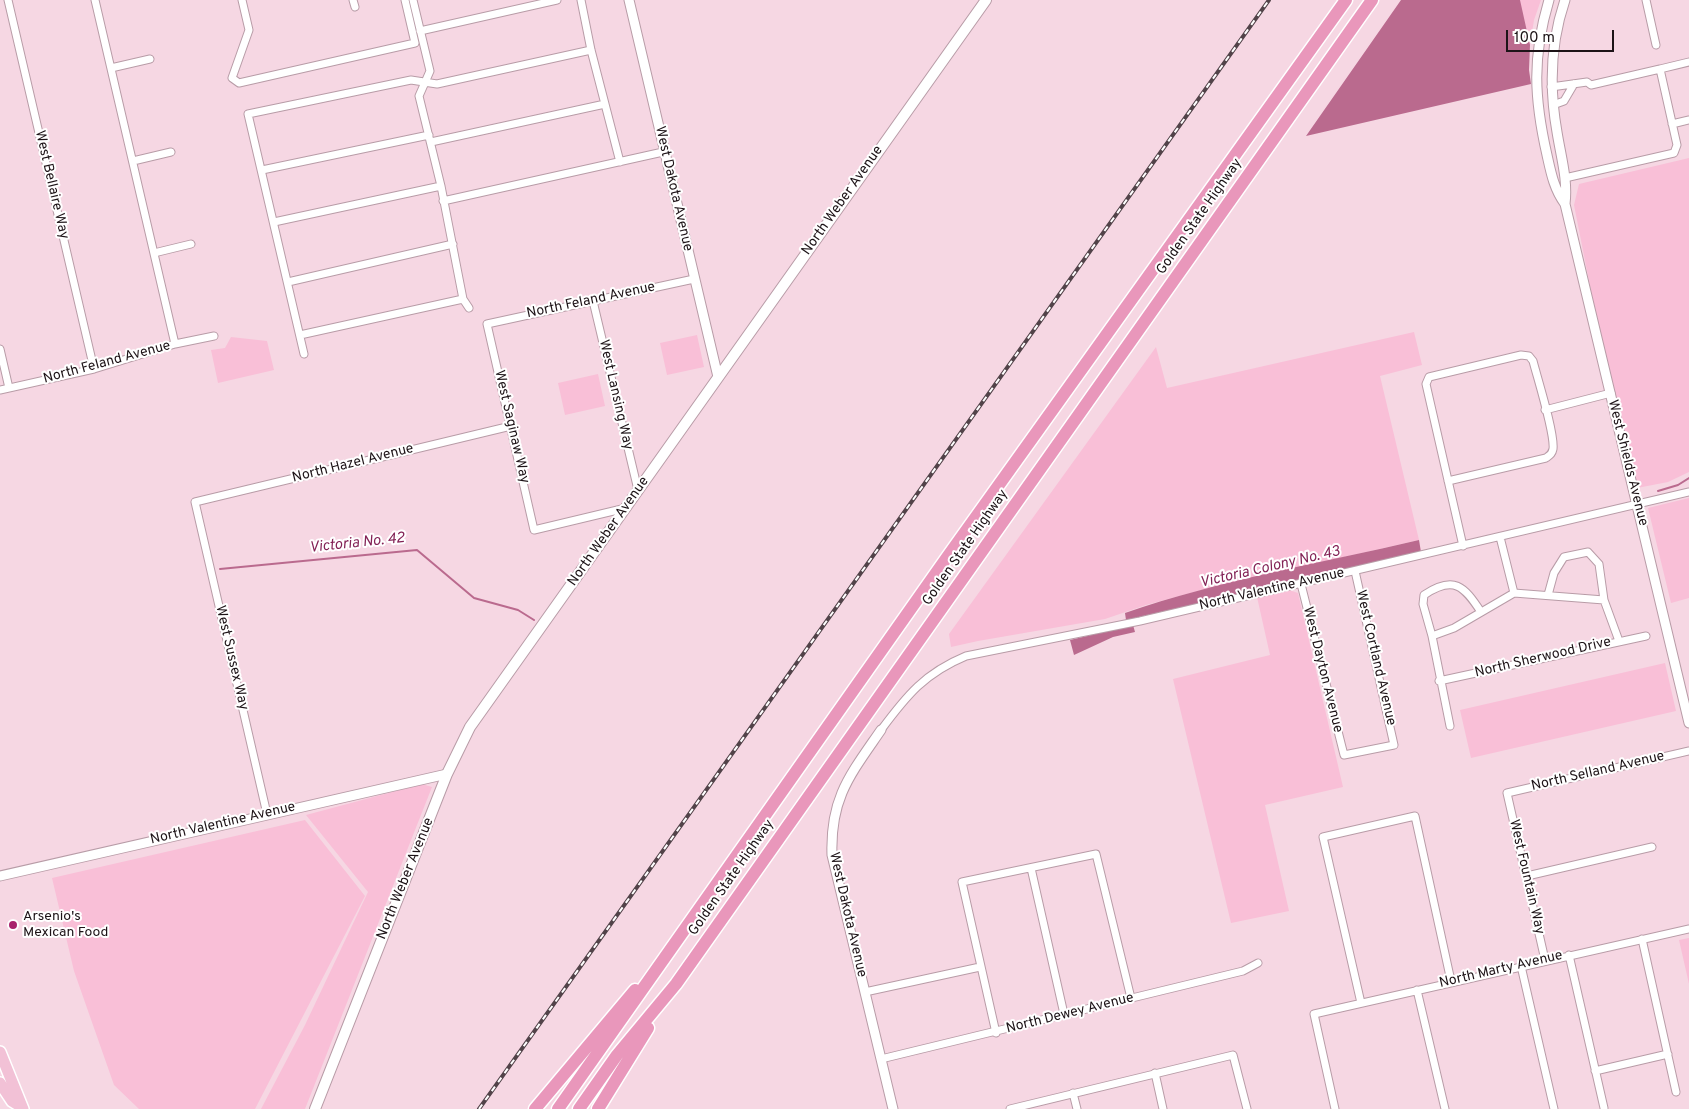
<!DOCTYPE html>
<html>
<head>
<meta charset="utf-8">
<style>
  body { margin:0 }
  #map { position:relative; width:1689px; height:1109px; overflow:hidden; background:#f6d7e3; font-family:Overpass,sans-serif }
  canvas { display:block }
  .scale { position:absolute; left:1506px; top:30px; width:108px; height:22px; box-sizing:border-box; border:2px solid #1d1317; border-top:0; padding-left:6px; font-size:15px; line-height:18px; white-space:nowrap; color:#1d1317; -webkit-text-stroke:4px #fff; paint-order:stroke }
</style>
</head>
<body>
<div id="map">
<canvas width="1689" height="1109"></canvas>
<div class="scale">100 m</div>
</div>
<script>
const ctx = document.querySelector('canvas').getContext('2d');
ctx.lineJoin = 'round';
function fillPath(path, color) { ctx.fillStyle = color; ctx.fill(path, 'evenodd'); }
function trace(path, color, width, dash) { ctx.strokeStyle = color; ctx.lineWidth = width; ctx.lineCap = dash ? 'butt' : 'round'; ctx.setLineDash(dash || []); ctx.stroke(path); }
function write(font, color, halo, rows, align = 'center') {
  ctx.font = font + ' Overpass,sans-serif'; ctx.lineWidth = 4; ctx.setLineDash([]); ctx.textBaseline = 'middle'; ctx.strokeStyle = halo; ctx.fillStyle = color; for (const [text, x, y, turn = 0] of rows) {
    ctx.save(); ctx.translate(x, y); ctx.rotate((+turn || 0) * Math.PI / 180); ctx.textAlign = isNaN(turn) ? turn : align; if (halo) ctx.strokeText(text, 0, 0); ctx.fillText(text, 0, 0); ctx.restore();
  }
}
fillPath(new Path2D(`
  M1519,0H1541L1534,20L1530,45Z
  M1689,158V472L1668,482L1637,488L1591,291L1574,205L1579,184Z
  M1414,332L1422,365L1380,376L1419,540L1213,587L1146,605L1105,619L978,641L951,647L949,634L1156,347L1167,388Z
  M697,335L704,367L667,375L660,343Z
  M231,337L267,341L274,370L218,383L211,350L225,348Z
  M598,374L605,406L565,415L558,383Z
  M1689,498V598L1671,603L1648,508Z
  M1289,590L1298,593L1343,787L1265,805L1289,911L1231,923L1173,679L1270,655L1257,597Z
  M1665,663L1676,711L1471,758L1460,710Z
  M422,784L432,787L305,1109H261L305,1025L368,892L306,815Z
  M305,820L365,896L255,1109H139L114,1085L74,971L52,878Z
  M1689,938V984L1679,940Z`), '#f9bfd7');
fillPath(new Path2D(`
  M1401,0H1520L1530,45L1529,70L1531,84L1306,136Z
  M1419,540L1421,552L1126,620L1125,613C1220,580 1321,563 1419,540Z
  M1133,625L1135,632L1113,637L1074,655L1070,640Z`), '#ba6a8e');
trace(new Path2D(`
  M1658,491L1678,485L1689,478
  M220,569L417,550L474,598L518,610L534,620`), '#ba6a8e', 2);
const minor = new Path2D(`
  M8,0L94,369
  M95,0L175,344
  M242,0L249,30L232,78L239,83L415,43L405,0
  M353,0L355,7
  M413,0L430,71L419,96L441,186L463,299L469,308
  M581,0L591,50L620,162
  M1646,0L1656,45
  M420,31L557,0
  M111,68L150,59
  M1660,69L1689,62
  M1551,87L1587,82L1591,85L1660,69L1677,145L1674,153L1565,178
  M1553,105L1564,101L1574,84
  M1672,124L1689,120
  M431,142L605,104
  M133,161L171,152
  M262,170L429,135
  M443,201L663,152
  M274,222L441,186
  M154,253L191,244
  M288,282L453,244
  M593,301L638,490
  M300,335L463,299
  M0,349L9,388
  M304,354L248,114L411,80L437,84L591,50
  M0,390L94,369L175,344L214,336
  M1545,410L1611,393
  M1448,481L1546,458C1550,455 1552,454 1553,449C1555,434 1538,380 1533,361L1529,356L1521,355L1429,377L1426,384L1463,546
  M626,508L534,530L487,324L694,279
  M1500,537L1514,593
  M1301,584L1344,755L1394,745L1355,571
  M1548,595L1554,573L1564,557L1588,552L1599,564L1604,600L1619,641
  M1432,636L1454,628L1514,593L1604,600
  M1439,681L1646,636
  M1450,726L1432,636L1423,604L1424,595C1454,575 1464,586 1481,612
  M881,730C907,695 925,673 966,656L1140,621L1689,492
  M267,814L195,502L511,426
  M1031,868L1064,1014
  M1527,876L1652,847
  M1642,939L1676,1092
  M1569,955L1604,1108
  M1545,960L1507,793L1689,751
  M1521,966L1554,1109
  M1417,990L1445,1109
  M865,992L980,967
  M1361,1003L1323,837L1415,816L1451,981
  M996,1033L962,882L1096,854L1131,998
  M881,1059L1243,971L1258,963
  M1595,1071L1668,1054
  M1155,1073L1163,1109
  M1073,1093L1077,1109
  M1010,1109L1233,1055L1247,1109
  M1335,1109L1314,1014L1689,929`);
const tertiary = new Path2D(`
  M629,0L718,377
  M1549,0C1532,57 1534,98 1547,155C1551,173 1554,189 1565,204
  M1565,0C1550,44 1549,87 1557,132C1561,157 1568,180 1565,204L1689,723
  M881,730C850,775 830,798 832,855L893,1109
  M0,876L447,774`);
const secondary = new Path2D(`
  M315,1109L447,774L470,727L986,0`);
const primary = new Path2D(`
  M0,1052L23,1109
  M0,1083L12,1101L20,1106`);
const motorway = new Path2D(`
  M535,1109L635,990
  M558,1109L948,556L1346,0
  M579,1109L617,1055L676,984L1372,0
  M598,1109L648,1028`);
trace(minor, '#b89ca7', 9);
trace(tertiary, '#b89ca7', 11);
trace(secondary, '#b89ca7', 12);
trace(primary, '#fff', 14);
trace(motorway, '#fff', 15);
trace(minor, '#fff', 7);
trace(tertiary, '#fff', 9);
trace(secondary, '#fff', 10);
trace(primary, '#f2c1d6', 11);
trace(motorway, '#e997bb', 12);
const rail = new Path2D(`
  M479,1109L1269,0`);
trace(rail, '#524349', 4);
trace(rail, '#fff', 2, [5.5]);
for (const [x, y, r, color] of [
  [13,925,5,"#a8226c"]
]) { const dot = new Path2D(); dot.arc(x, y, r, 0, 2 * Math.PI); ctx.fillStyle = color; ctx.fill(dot); trace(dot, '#fff', 2); }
write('14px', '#1d1317', '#fff', [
  ["West Bellaire Way",51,185,77],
  ["West Dakota Avenue",673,189,77],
  ["North Weber Avenue",843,201,-55],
  ["Golden State Highway",1200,217,-55],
  ["North Feland Avenue",591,301,-12],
  ["North Feland Avenue",107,363,-15],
  ["West Lansing Way",615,395,77],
  ["West Saginaw Way",511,427,77],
  ["West Shields Avenue",1627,463,76],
  ["North Hazel Avenue",353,464,-14],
  ["North Weber Avenue",609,532,-55],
  ["Golden State Highway",966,548,-55],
  ["North Valentine Avenue",1272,590,-13],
  ["West Sussex Way",231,658,77],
  ["West Cortland Avenue",1375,658,77],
  ["North Sherwood Drive",1543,658,-13],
  ["West Dayton Avenue",1322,670,76],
  ["North Selland Avenue",1598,772,-13],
  ["North Valentine Avenue",223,824,-13],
  ["West Fountain Way",1526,877,77],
  ["Golden State Highway",732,878,-55],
  ["North Weber Avenue",406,879,-68],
  ["West Dakota Avenue",847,915,77],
  ["North Marty Avenue",1501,970,-13],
  ["North Dewey Avenue",1070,1014,-14]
]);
write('14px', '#1d1317', '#fff', [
  ["Arsenio's",23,917],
  ["Mexican Food",23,933]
], 'left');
write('italic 15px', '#832256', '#fff', [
  ["Victoria No. 42",357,544,-6],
  ["Victoria Colony No. 43",1270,568,-13]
]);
</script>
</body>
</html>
